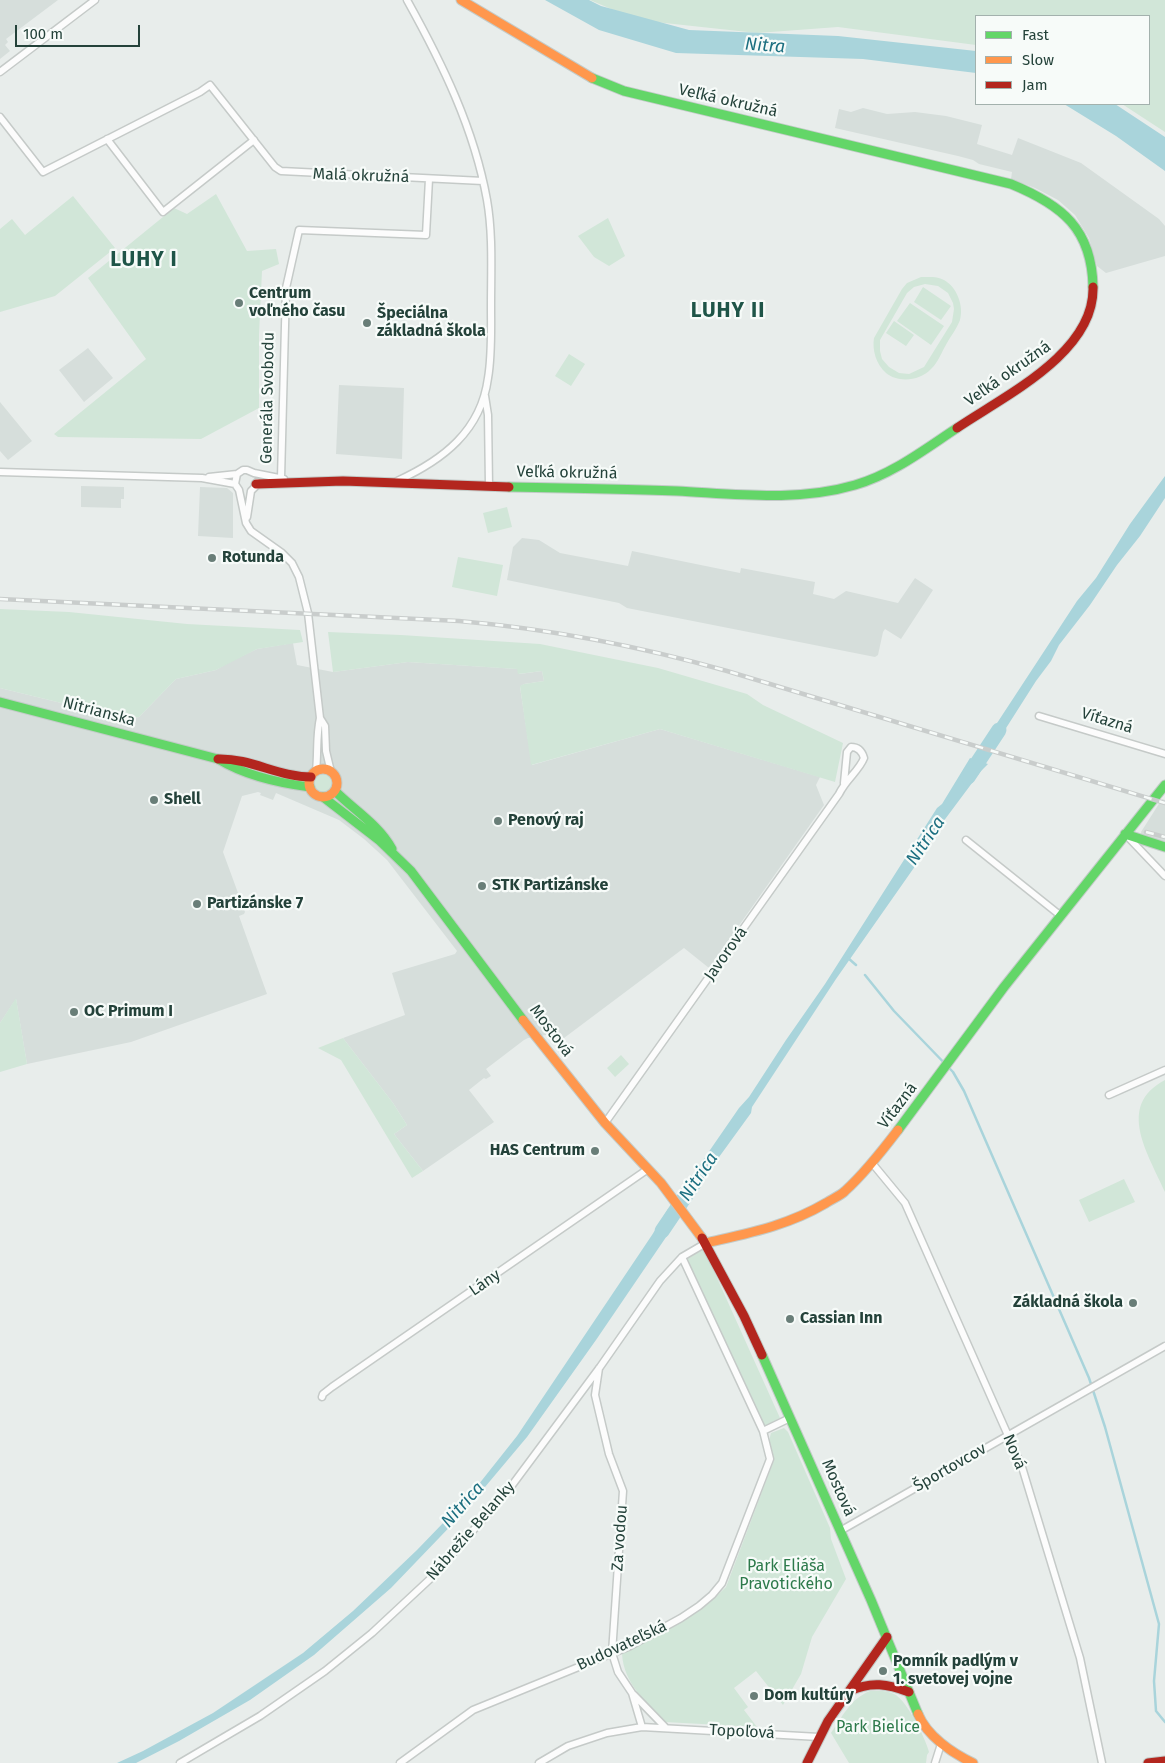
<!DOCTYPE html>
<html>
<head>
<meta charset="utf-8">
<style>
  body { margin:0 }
  #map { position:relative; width:1165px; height:1763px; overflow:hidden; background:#e8edeb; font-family:"Fira Sans",sans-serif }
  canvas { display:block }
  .legend { position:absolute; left:975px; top:15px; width:175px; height:90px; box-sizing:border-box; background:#f7fbf9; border:1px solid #a3b1ad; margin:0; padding:6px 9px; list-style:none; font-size:15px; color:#24423a }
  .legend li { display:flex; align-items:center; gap:10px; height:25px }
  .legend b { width:25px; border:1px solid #a3b1ad }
  .scale { position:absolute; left:15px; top:25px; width:125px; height:22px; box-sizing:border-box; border:2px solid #24423a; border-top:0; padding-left:6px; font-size:15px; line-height:18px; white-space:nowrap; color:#24423a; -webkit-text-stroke:4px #f7fbf9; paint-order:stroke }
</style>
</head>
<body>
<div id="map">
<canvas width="1165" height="1763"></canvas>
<ul class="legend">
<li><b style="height:6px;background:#63d668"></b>Fast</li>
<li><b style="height:6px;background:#ff974d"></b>Slow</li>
<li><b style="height:6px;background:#b3261e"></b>Jam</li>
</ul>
<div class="scale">100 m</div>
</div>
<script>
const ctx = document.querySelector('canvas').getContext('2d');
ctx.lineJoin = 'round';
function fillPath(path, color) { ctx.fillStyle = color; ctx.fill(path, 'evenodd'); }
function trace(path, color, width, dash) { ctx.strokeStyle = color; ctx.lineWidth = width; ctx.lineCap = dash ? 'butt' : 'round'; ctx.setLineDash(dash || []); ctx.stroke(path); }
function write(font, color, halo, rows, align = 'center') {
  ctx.font = font + ' "Fira Sans",sans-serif'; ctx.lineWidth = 4.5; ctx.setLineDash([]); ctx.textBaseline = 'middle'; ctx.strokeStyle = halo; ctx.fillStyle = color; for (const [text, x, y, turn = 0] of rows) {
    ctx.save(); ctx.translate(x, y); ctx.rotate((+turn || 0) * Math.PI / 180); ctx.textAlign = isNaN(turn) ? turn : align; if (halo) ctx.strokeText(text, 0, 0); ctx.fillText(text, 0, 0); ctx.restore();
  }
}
fillPath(new Path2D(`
  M0,0H58L6,39L8,42L5,45L10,51L0,59Z
  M863,108L887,114L915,112L946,116L982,125L977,144L1012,155L1018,138L1081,163L1159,219L1165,226V256L1106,273L1097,266L1089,238L1075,215L1058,200L1035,188L1011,179L1012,172L979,164L973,160L958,156L835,128L839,109L851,112Z
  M88,348L113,378L84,402L59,370Z
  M339,385L404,388L402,459L336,454Z
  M0,402L32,441L8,460L0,451Z
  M81,486L124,487V499H121V508L81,507Z
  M200,487L227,488L233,493V538L198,536Z
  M522,538L539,540L560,553L628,566L632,551L740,573L741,568L815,582L813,594L834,599L846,591L898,603L915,578L933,590L901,639L885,629L883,632L878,655L875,657L627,608L619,603L507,580L513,547Z
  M293,643L297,665L333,672L408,662L518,669L519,674L542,671L544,681L524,684L520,687L532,765L660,729L820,777L816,785L824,805L709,968L684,948L564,1038L557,1033L528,1038L524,1040L486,1069L491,1076L486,1079L484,1078L469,1090L494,1122L423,1171L394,1134L407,1125L393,1103L343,1038L405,1015L392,973L455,954L457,951L387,860L364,839L339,820L276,793L273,800L260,795L261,793L258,792L242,796L223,852L245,912L244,914L239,916L267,994L131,1042L27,1064L16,999L0,1023V688L127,719L139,717L176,679L216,670L229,662L257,649Z
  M1162,799L1165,800V843L1142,836L1141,832Z`), '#d6dedb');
fillPath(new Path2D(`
  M590,0H1165V132L1122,104H1149V16H976V45L838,27L757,33L637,20Z
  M216,194L247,251L276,249L279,264L262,271L259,335V408L201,439L58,437L54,434L146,359L88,278L174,208L187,214Z
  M73,196L115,248L55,296L0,312V229L12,219L25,235Z
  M608,218L625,256L609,266L594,257L578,236Z
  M921,277C929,277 937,276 944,280C957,287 964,306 960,320C957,328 951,336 947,343C942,351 938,363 931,369C920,381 898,383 886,373C876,364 872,350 874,338L902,289L907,283ZM925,284L938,286L948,293L953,303L954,309L952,322L924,367L909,374L899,373L889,367L882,359L880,351V340L907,293L914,287Z
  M923,287L951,306L941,320L914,302Z
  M910,303L944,326L931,345L897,321Z
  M894,321L914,335L906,346L886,333Z
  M569,354L585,364L571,386L555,376Z
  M507,507L512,527L488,533L483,513Z
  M458,557L503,565L497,596L452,587Z
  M0,609L69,612L187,624L300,630L303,642L257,649L216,670L176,679L139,717L127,719L0,688Z
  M328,632L401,635L540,644L658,668L747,694L763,705L843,743L835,782L660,729L531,765L520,686L524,684L544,681L542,671L518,674L517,669L408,662L333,672Z
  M313 783a10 10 0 1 1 20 0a10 10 0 1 1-20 0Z
  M16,998L27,1064L0,1072V1023Z
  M343,1038L393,1103L407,1125L394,1134L423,1171L412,1178L341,1060L318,1048Z
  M621,1055L629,1064L615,1077L607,1068Z
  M1165,1080V1192C1149,1155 1115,1106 1165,1080Z
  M1124,1179L1135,1202L1089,1222L1079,1200Z
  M704,1249L780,1418L764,1427L687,1259Z
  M784,1428L788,1432L830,1528L831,1539L846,1579L812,1637L801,1674L783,1705L756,1671L734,1688L748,1707L744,1710L757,1727L665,1722C646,1702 624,1684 622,1654L684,1621L708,1604L726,1587L774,1460L768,1445L771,1433Z
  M870,1691C878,1691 887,1690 894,1694C906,1699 926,1739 929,1752L927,1755L926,1763H849L831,1733C843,1716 850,1699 870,1691Z`), '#d1e6d8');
fillPath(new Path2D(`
  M545,0H589L601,6L689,30L838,36L976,51V73L863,59L676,53L599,30Z
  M1064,104H1115L1165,137V171L1116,136Z
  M1165,476V498L1140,536L1117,565L1090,605L1059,645L1051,661L1036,681L994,747L984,743L1077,601L1096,578L1130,524Z
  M970,758L988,764L981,771L937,830L925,852L836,979L752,1107L751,1113L706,1175L689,1203L681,1192L739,1108L749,1097L786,1040L825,984L937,808L942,804Z
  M668,1209L677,1221L596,1340L527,1437L464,1512L391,1588L314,1655L250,1700L179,1741L136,1763H117L143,1751L213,1713L303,1653L353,1611L417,1550L471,1494L517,1436L652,1235Z`), '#a9d4db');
trace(new Path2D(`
  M848,958L856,965
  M865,975L894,1011L953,1072L964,1091L1089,1378L1105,1427L1159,1624L1154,1681L1156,1711L1165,1722`), '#a9d4db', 2.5);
trace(new Path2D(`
  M968,777L999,730
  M662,1231L695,1182`), '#a9d4db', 15);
const street = new Path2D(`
  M0,72L95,0
  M0,117L43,172L200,92L210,85L275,167L281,171L483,181
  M107,139L163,212L254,140
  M485,396L488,415L489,486
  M0,472L202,478L235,484
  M237,474L235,484L239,490L246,523L251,531L282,553L292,563L299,577L308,613L320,718C316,736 318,753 316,771
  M209,477L237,474L243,470H247L254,473L284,479
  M281,478L286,288L299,230L426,235L429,179
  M397,481C443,460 481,431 488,378C492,355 491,329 491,306C491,271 493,234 487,200C474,128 442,63 407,0
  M247,517L251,491L255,487L257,482
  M1039,716L1165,754
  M320,718L325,726L326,751L331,772
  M1126,835L1165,876
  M966,840L1061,916
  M1109,1095L1165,1070
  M605,1123L839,794C846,779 859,771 864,758C862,751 858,747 851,747L847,752L844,783
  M872,1163L905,1203L1022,1467L1080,1658L1102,1763
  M599,1368L595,1395L609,1454L623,1491L612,1653L618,1672L632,1693L642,1727
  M322,1397L323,1394L332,1387L648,1169
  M763,1431L790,1418
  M840,1531L1165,1346
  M634,1695L666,1728
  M180,1763L260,1716L325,1671L372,1633L430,1579L507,1492L600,1367L660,1281L682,1257L706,1243
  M400,1763L473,1710L630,1646L681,1618L699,1606L712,1595L722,1583L770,1459L763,1431L682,1257
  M539,1763L568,1746L607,1733L642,1727L819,1737
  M935,1763L941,1744`);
const fast = new Path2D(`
  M592,78L624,91L1011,184C1062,205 1092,229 1093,287
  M509,487C565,488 621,489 677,491C736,494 797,502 855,485C893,474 925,449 957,428
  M0,702L218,759C246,776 278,783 310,787
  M335,791C354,810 379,825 392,849
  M323,797L380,841L411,871L523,1020
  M1125,834L1165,847
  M898,1130L1004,987L1165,785
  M762,1355L871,1600L918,1714`);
const slow = new Path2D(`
  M461,0L592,78
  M309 783a14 14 0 1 1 28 0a14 14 0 1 1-28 0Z
  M523,1020L605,1123L661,1183L702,1238
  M706,1243C749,1233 787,1226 826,1203C832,1199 840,1196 845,1191C865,1173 882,1151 898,1130
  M918,1714C927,1736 952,1753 973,1763`);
const jam = new Path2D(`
  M957,428C1004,396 1095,353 1093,287
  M256,484L343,481L509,487
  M218,759C251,758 278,777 311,777
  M702,1238L744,1316L762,1355
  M850,1691C871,1681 888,1684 909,1692
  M807,1763L828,1721L887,1637
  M1148,1763L1165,1761`);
trace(street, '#c5cac8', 9);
trace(fast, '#c3cbc8', 11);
trace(slow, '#c3cbc8', 11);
trace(jam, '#c3cbc8', 11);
trace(street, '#fcfcfc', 6);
trace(fast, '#63d668', 9);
trace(slow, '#ff974d', 9);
trace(jam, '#b3261e', 9);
const rail = new Path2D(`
  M0,599L459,621C550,629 639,646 727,671L1165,803
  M1146,832L1165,837`);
trace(rail, '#c9cdcc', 4.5);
trace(rail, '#f7fbf9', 2.5, [8]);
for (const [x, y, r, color] of [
  [239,303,5,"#697e78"],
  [367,323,5,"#697e78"],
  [212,558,5,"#697e78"],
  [154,800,5,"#697e78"],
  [498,821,5,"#697e78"],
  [482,886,5,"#697e78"],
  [197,904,5,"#697e78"],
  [74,1012,5,"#697e78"],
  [595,1151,5,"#697e78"],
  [1133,1303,5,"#697e78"],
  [790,1319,5,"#697e78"],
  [883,1671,5,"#697e78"],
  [754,1696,5,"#697e78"]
]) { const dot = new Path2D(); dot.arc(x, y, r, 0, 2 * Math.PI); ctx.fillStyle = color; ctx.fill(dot); trace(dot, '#f7fbf9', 2); }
write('16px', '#24423a', '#f7fbf9', [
  ["Veľká okružná",728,101,13],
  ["Malá okružná",361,176,2],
  ["Veľká okružná",1008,374,-35],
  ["Generála Svobodu",268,398,-89],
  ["Veľká okružná",567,473,1],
  ["Nitrianska",99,712,15],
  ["Víťazná",1107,721,17],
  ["Javorová",726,954,-55],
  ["Mostová",551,1031,53],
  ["Víťazná",898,1106,-53],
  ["Lány",485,1283,-35],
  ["Nová",1014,1452,68],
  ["Športovcov",950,1468,-30],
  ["Mostová",838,1488,66],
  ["Nábrežie Belanky",471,1531,-49],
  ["Za vodou",620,1538,-86],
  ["Budovateľská",622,1646,-25],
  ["Topoľová",742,1732,3]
]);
write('bold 16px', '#24423a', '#f7fbf9', [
  ["Centrum",249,294],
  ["voľného času",249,312],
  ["Špeciálna",377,314],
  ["základná škola",377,332],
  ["Rotunda",222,558],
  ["Shell",164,800],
  ["Penový raj",508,821],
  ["STK Partizánske",492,886],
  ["Partizánske 7",207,904],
  ["OC Primum I",84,1012],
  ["HAS Centrum",585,1151,"right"],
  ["Základná škola",1123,1303,"right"],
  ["Cassian Inn",800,1319],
  ["Pomník padlým v",893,1662],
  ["1. svetovej vojne",893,1680],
  ["Dom kultúry",764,1696]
], 'left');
write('16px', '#2d7a4b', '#f7fbf9', [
  ["Park Eliáša",786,1567],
  ["Pravotického",786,1585],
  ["Park Bielice",878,1728]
]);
write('italic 18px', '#1c6f80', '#f7fbf9', [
  ["Nitra",765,46,4],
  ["Nitrica",926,841,-56],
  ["Nitrica",699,1177,-56],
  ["Nitrica",463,1505,-48]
]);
ctx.letterSpacing = '1px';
write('bold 21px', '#1f5548', '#f7fbf9', [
  ["LUHY I",144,260],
  ["LUHY II",728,311]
]);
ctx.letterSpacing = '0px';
</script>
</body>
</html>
